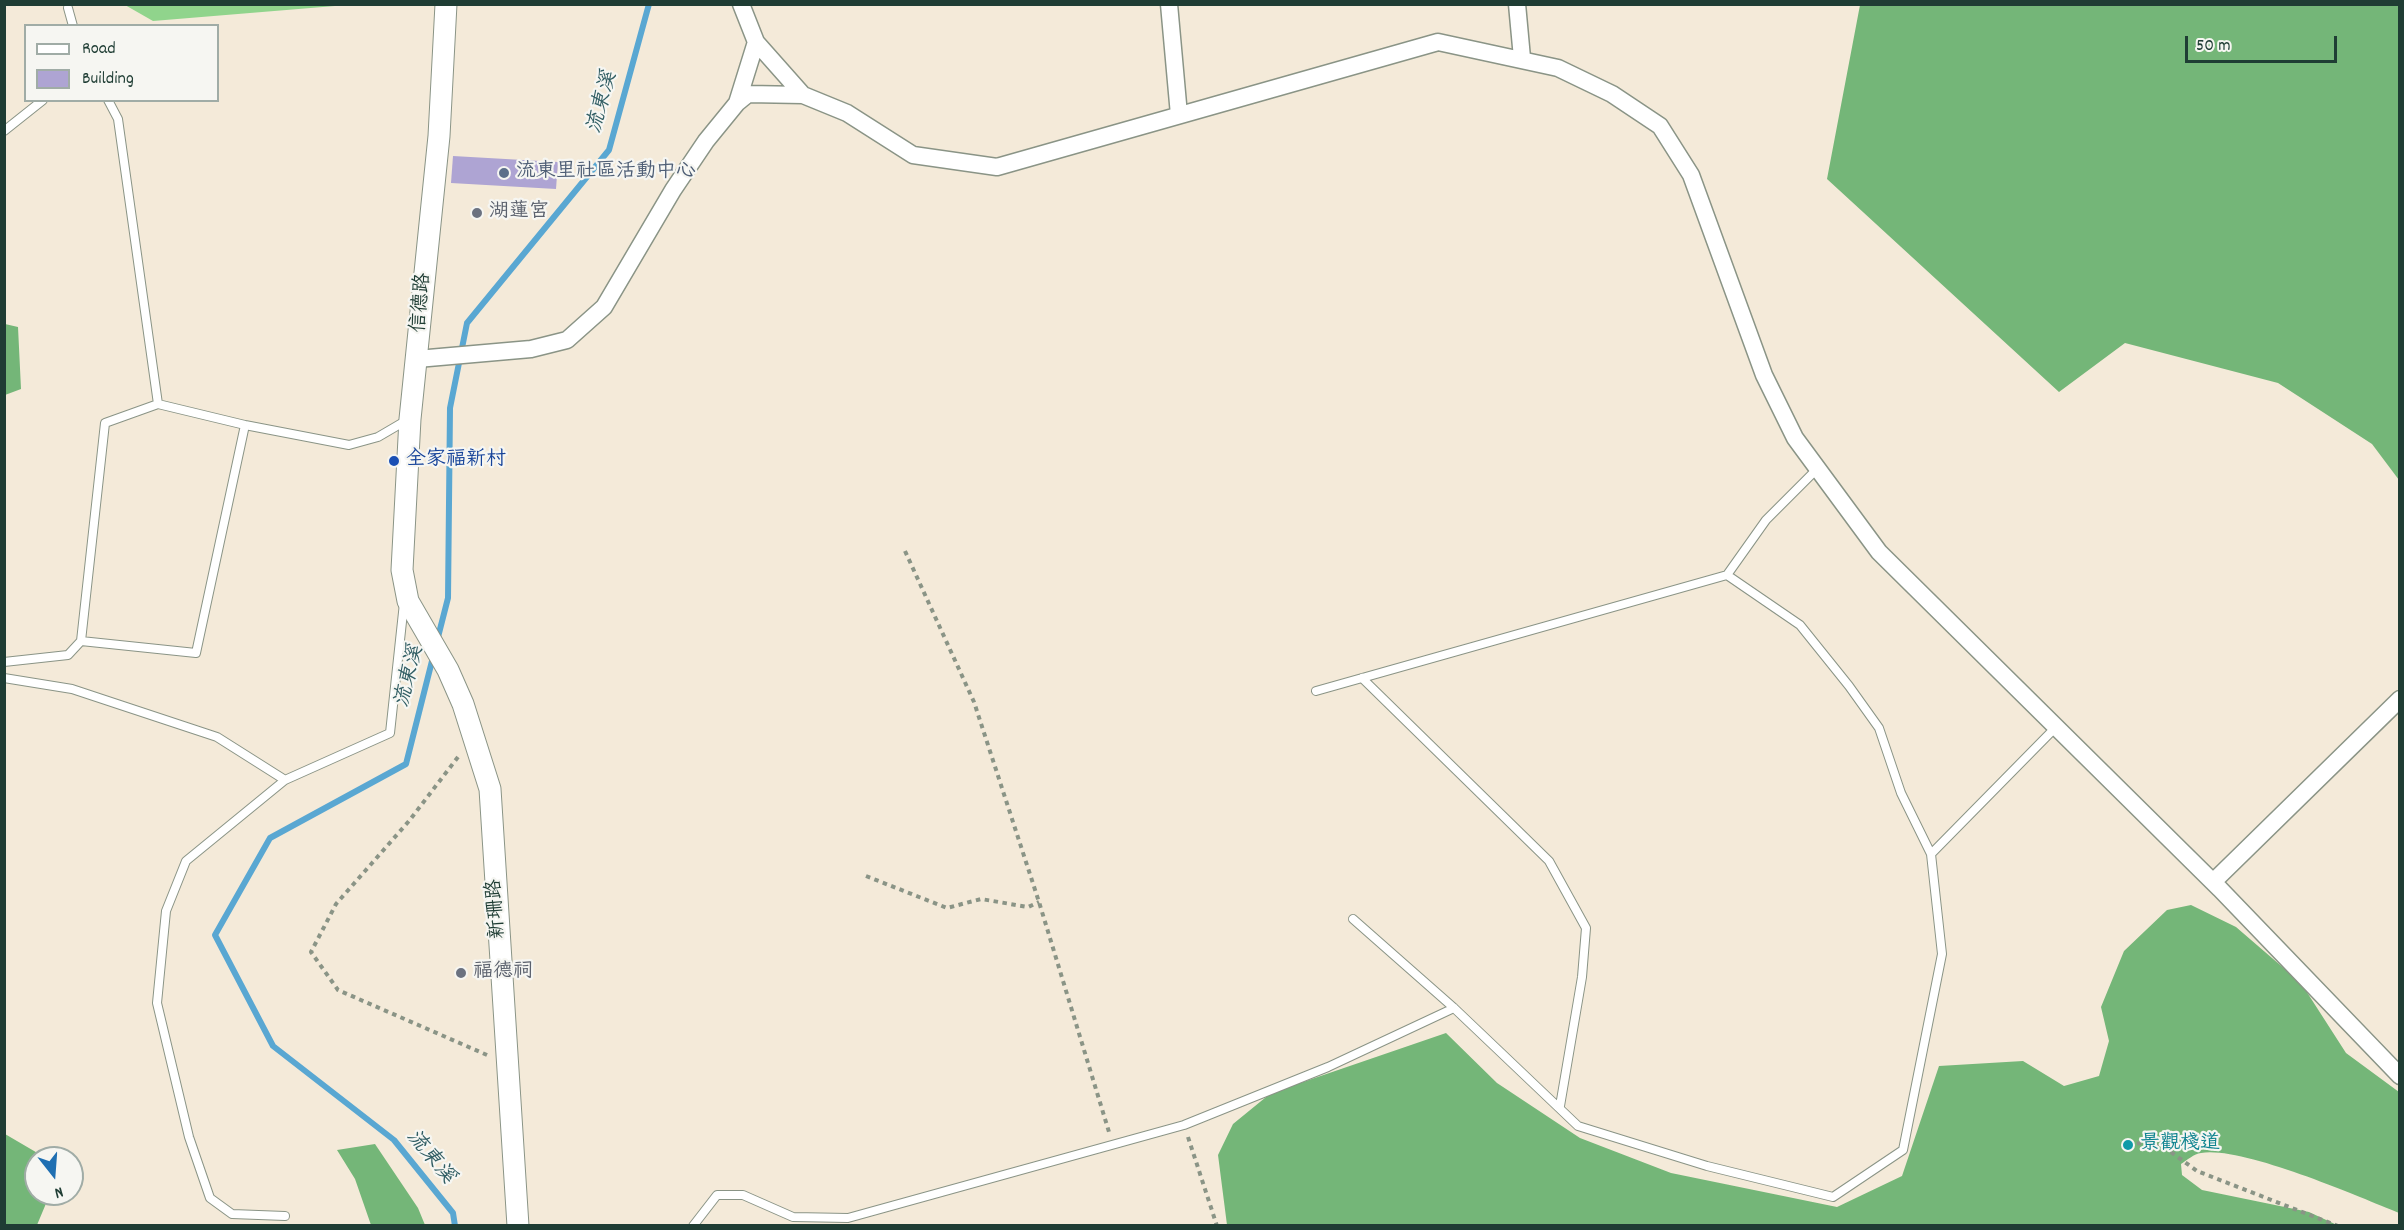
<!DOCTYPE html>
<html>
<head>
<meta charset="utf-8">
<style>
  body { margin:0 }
  #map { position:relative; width:2404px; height:1230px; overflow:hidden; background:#f4ead9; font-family:Dekko,sans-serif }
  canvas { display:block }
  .frame { position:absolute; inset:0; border:6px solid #1f3d34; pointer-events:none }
  .legend { position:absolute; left:24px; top:24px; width:195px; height:78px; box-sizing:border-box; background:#f6f6f2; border:2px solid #a0aca6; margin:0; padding:8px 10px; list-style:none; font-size:18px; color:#1f3d34 }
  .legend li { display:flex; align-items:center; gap:12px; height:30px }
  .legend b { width:30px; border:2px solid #a0aca6 }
  .north { position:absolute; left:24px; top:1146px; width:60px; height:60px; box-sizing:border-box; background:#f6f6f2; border:2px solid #a0aca6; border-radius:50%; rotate:163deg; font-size:16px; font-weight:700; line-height:24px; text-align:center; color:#1f3d34 }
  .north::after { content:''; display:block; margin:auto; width:21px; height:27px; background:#1f6fb2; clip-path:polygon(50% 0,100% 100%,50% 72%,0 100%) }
  .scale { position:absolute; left:2185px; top:36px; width:152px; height:27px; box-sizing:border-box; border:3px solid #1f3d34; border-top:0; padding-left:8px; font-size:18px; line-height:21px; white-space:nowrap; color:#1f3d34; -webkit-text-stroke:4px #f6f6f2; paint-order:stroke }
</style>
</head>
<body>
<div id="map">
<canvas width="2404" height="1230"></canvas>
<div class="frame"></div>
<ul class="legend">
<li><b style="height:8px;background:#fff"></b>Road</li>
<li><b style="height:16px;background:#aea4d3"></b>Building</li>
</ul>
<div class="north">N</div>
<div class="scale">50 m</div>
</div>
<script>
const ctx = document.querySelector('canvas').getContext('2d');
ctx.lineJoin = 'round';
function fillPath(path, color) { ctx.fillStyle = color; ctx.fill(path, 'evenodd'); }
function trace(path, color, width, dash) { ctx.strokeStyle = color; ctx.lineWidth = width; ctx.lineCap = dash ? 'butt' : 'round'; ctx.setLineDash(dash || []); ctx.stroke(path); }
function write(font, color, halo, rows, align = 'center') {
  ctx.font = font + ' Dekko,"LXGW WenKai TC",sans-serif'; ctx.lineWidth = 4.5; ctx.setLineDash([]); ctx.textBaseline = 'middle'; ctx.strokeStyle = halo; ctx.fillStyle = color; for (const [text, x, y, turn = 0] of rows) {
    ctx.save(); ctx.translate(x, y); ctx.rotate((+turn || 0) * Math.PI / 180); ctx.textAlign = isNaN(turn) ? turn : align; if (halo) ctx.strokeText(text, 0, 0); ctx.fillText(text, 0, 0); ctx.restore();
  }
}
fillPath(new Path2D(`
  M125,5H347L153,21Z`), '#90d48c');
fillPath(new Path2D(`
  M1860,5H2399V480L2372,444L2278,383L2125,343L2059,392L1827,179Z
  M5,324L18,327L21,389L5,395Z
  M2191,905L2236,927L2301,983L2346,1053L2399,1092V1213C2357,1196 2242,1146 2201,1153C2194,1154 2187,1160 2181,1164L2182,1175L2202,1190L2309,1212L2337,1225H1227L1218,1155L1233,1124L1271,1093L1446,1033L1497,1083L1580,1138L1671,1173L1837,1207L1902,1176L1939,1066L2023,1061L2064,1086L2099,1076L2109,1041L2101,1007L2124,951L2167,910Z
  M5,1134L46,1158H36V1194H50L37,1225H5Z
  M375,1144L418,1208L425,1225H371L355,1179L337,1150Z`), '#74b678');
trace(new Path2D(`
  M437,641L448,598L450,408L467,323L609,150L649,4
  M433,657L406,764L270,838L215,935L273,1046L394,1140L453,1213L455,1226`), '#59a7d2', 6);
fillPath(new Path2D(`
  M453,156L558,162L556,189L451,183Z`), '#aea4d3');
const service = new Path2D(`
  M68,8L73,26
  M108,100L118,119L158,404L245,425L349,445L378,437L407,420
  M4,131L43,100
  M81,641L196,653L245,425
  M4,662L68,655L81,641L105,423L158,404
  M4,678L72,689L217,737L285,780
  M1362,678L1549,861L1586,928L1582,977L1560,1106
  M1316,691L1727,575
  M1931,854L2056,727
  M1353,919L1454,1008L1578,1126L1707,1166L1833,1197L1903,1150L1942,954L1931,854L1901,793L1879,728L1849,686L1800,625L1727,575L1766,520L1817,469
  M285,1216L232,1214L210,1198L189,1137L157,1003L166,911L186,861L285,780L390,733L404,603
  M693,1226L717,1195H743L793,1217L848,1218L1184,1125L1328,1067L1454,1008`);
const minor = new Path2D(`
  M741,4L756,42L803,95
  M1169,4L1179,115
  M1517,4L1522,58
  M737,103L756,42
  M417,359L531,349L567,340L604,307L673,190L706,141L737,103L748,94L803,95L847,113L913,155L997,167L1438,42L1558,68L1612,94L1660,126L1691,175L1764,375L1795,438L1879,552L2220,889L2400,1076
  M2213,882L2400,699`);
const tertiary = new Path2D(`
  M446,4L439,136L410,419L402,570L408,601L448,670L463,704L490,789L518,1226`);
trace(service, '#8a9486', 10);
trace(minor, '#8a9486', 19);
trace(tertiary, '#8a9486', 23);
trace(new Path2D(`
  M905,551L974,702L1039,902L1109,1132
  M458,757L409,821L336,904L311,952L338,990L487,1055
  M866,876L947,908L981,899L1028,907L1039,902
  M1188,1137L1217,1226
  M2128,1145L2141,1143L2164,1147L2197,1171L2338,1226`), '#8a9486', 4, [4.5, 4.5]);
trace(service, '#fff', 8);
trace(minor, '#fff', 16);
trace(tertiary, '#fff', 21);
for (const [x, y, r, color] of [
  [504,173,6,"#5c6f8a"],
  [477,213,6,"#6b7280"],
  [394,461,6,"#1a4fb4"],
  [461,973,6,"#6b7280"],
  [2128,1145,6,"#0f9aa8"]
]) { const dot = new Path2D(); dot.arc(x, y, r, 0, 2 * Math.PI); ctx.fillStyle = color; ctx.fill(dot); trace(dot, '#f6f6f2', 2); }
write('20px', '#4e5e75', '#f6f6f2', [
  ["流東里社區活動中心",516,173]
], 'left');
write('20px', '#5b616d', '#f6f6f2', [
  ["湖蓮宮",489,213],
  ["福德祠",473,973]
], 'left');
write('20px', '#1f3d34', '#f6f6f2', [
  ["信德路",423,303,-85],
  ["新珊路",498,909,-94]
]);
write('20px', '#164399', '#f6f6f2', [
  ["全家福新村",406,461]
], 'left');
write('20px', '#0d838f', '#f6f6f2', [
  ["景觀棧道",2140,1145]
], 'left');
write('italic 21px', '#305d63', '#f6f6f2', [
  ["流東溪",604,103,-75],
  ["流東溪",411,677,-76],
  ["流東溪",429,1158,50]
]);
</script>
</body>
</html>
